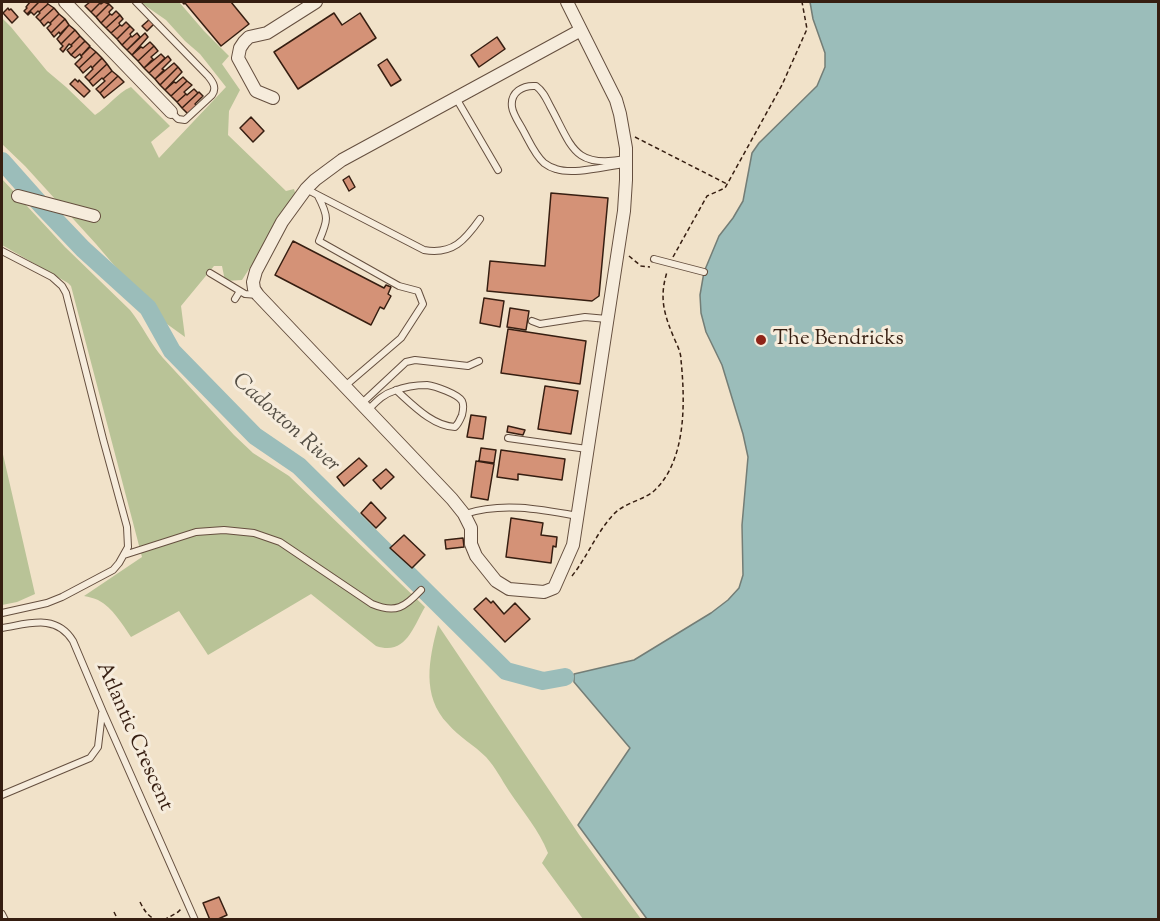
<!DOCTYPE html>
<html>
<head>
<meta charset="utf-8">
<style>
  body { margin:0 }
  #map { position:relative; width:1160px; height:921px; overflow:hidden; background:#f1e2c9; font-family:"Sorts Mill Goudy",serif }
  canvas { display:block }
  .frame { position:absolute; inset:0; border:3px solid #361e11; pointer-events:none }
</style>
</head>
<body>
<div id="map">
<canvas width="1160" height="921"></canvas>
<div class="frame"></div>
</div>
<script>
const ctx = document.querySelector('canvas').getContext('2d');
ctx.lineJoin = 'round';
function fillPath(path, color) { ctx.fillStyle = color; ctx.fill(path, 'evenodd'); }
function trace(path, color, width, dash) { ctx.strokeStyle = color; ctx.lineWidth = width; ctx.lineCap = dash ? 'butt' : 'round'; ctx.setLineDash(dash || []); ctx.stroke(path); }
function write(font, color, halo, rows, align = 'center') {
  ctx.font = font + ' "Sorts Mill Goudy",serif'; ctx.lineWidth = 6; ctx.setLineDash([]); ctx.textBaseline = 'middle'; ctx.strokeStyle = halo; ctx.fillStyle = color; for (const [text, x, y, turn = 0] of rows) {
    ctx.save(); ctx.translate(x, y); ctx.rotate((+turn || 0) * Math.PI / 180); ctx.textAlign = isNaN(turn) ? turn : align; if (halo) ctx.strokeText(text, 0, 0); ctx.fillText(text, 0, 0); ctx.restore();
  }
}
fillPath(new Path2D(`
  M140,2H179L204,31L229,56L222,64L240,90L229,111L228,135L286,191L294,189L296,196L242,280L225,281L222,266H214L181,306L185,337L160,319L96,244L25,166L2,144V18L11,27L47,71L66,87L95,115C108,107 117,93 131,87L170,126L151,142L159,158L226,87L200,54L185,41L166,20Z
  M2,179L65,247L130,310C142,325 150,343 163,358L234,435L253,453L289,476L425,607C413,627 406,656 376,646L311,594L208,655L179,611L131,637C122,624 113,608 98,600C94,598 89,597 84,596L142,557L71,286L68,283L2,245Z
  M2,450L35,594L17,602L2,605Z
  M438,625L580,836L641,919H583L542,863L548,853C539,830 523,812 509,791C501,779 496,768 486,757C474,745 459,737 448,724C421,696 429,659 438,625Z`), '#b9c397');
const water = new Path2D(`
  M810,2H1158V919H647L578,825L630,748L574,682V674L634,660L711,613L728,600L739,588L743,575L742,525L748,457L743,434L722,365L706,332L701,313L700,295L704,272L719,236L733,218L743,201L752,153L759,143L817,86L825,67V53L813,19Z`);
fillPath(water, '#9bbdba');
trace(water, '#737d76', 1.5);
trace(new Path2D(`
  M2,161L42,206L83,249L148,308L172,351L255,436L299,466L506,671L543,681L565,677`), '#9bbdba', 18);
const building = new Path2D(`
  M29,2H39L27,14L24,11L27,8L26,7L30,2Z
  M39,2H47L48,4L39,12L38,11L34,15L31,12L28,15L27,14Z
  M90,2H98L100,3L91,12L85,6Z
  M104,2L109,4L96,17L91,12L100,3L101,4Z
  M182,2H231L249,24L221,46L185,3L184,4Z
  M48,4L54,8L40,21L36,17L40,13L39,12Z
  M109,4L113,8L109,12L110,14L101,23L96,17Z
  M8,8L9,10L11,9L18,17L12,23L3,13Z
  M54,8L59,14L50,23L48,22L44,26L40,21Z
  M116,11L120,15L106,28L101,23L110,14L112,15Z
  M334,13L342,25L360,13L376,38L298,89L274,52Z
  M59,14L65,19L51,33L47,28L51,24L50,23Z
  M120,15L123,19L119,23L120,25L111,33L106,28Z
  M151,18L156,22L147,31L142,26Z
  M65,19L69,25L60,34L59,32L54,37L51,33Z
  M126,22L130,26L117,39L111,33L120,25L122,26Z
  M69,25L75,30L61,44L57,39Z
  M130,26L134,30L130,34L131,36L122,45L117,39Z
  M75,30L80,36L71,45L69,44L63,52L60,49L63,46L61,44Z
  M137,33L140,37L127,50L122,45L131,36L132,37Z
  M145,33L148,37L132,55L127,50Z
  M80,36L85,41L71,55L67,50L72,46L71,45Z
  M497,37L505,49L479,67L471,55Z
  M85,41L90,46L81,56L80,54L75,58L71,55Z
  M150,42L154,46L138,61L132,55L141,47L143,48Z
  M154,46L158,51L151,57L153,59L144,68L138,61Z
  M90,47L96,52L79,68L75,64L82,57L81,56Z
  M96,52L102,58L92,68L91,66L83,73L79,68Z
  M161,54L165,58L149,73L144,68Z
  M168,56L171,60L162,69L164,70L155,79L149,73Z
  M102,58L107,64L89,81L85,77L93,69L92,68Z
  M387,59L401,80L391,86L378,65Z
  M174,63L178,67L160,85L155,79Z
  M107,64L112,71L103,79L102,78L93,86L89,81Z
  M178,67L182,72L165,90L160,85Z
  M112,71L118,76L100,93L96,89L105,81L103,79Z
  M118,76L124,82L104,98L100,93Z
  M183,77L187,81L171,96L165,90L174,82L176,83Z
  M75,79L78,82L79,80L90,91L84,97L70,84Z
  M187,81L192,85L184,92L186,94L177,102L171,96Z
  M194,89L198,93L182,108L177,102L186,94L187,95Z
  M199,92L203,96L195,104L197,105L188,114L182,108Z
  M251,117L264,131L253,142L240,128Z
  M349,176L355,187L349,191L343,180Z
  M551,193L608,198L599,296L592,301L487,291L490,261L545,266Z
  M293,241L384,288L386,285L391,287L388,294L391,296L384,309L380,307L371,325L275,275Z
  M484,298L504,301L500,327L480,323Z
  M510,308L529,311L526,330L507,327Z
  M508,329L586,341L580,384L501,373Z
  M545,386L578,391L571,434L538,429Z
  M471,415L486,417L483,439L467,437Z
  M508,426L525,430L523,435L507,432Z
  M481,448L496,450L494,463L479,461Z
  M501,450L565,459L562,480L518,474V480L497,477Z
  M359,458L367,466L344,486L337,477Z
  M476,461L494,464L488,500L471,497Z
  M386,469L394,477L381,489L373,480Z
  M371,502L386,518L376,528L361,513Z
  M511,518L543,523L541,535L557,537L556,547L553,546L551,563L506,557Z
  M404,535L425,555L412,568L390,548Z
  M463,538L464,547L446,549L445,540Z
  M486,598L491,603L493,601L504,614L515,603L530,619L505,642L474,609Z
  M219,897L227,915L216,920H210L203,903Z`);
fillPath(building, '#d49277');
trace(building, '#361e11', 1.5);
const service = new Path2D(`
  M136,2L208,76C213,82 217,88 212,95L185,120L178,119L171,112
  M456,98L498,170
  M625,164C606,166 574,175 556,169C552,168 548,166 544,163C535,155 530,143 524,132C520,124 513,115 512,107C510,92 523,85 536,86C543,91 546,98 550,106C572,146 573,169 626,159
  M306,189L424,250C453,255 465,240 480,219
  M318,196C329,217 328,220 319,241L399,286L418,291L423,304L401,338L345,386
  M2,251L52,277L62,286L66,293L103,439L127,527L128,547L119,563L113,570L62,597L47,603L2,613
  M654,259L704,272
  M210,273L245,294L258,295
  M235,299L240,291
  M532,321L540,324L585,317L607,319
  M361,404L406,362L415,360L468,366L479,361
  M368,410C376,402 383,394 394,391C404,387 417,385 427,385C435,386 458,394 462,401C464,405 463,411 462,415C460,420 459,423 455,427C432,426 412,404 396,390
  M508,438L587,449
  M465,514C502,502 539,509 577,516
  M124,555L196,532L224,530L254,533L280,542L372,604C396,614 405,607 421,590
  M2,628C28,624 56,613 73,641L103,712L195,920
  M2,795L90,758L98,747L102,713
  M2,914L5,920`);
const minor = new Path2D(`
  M65,2L171,112
  M567,2L616,100L620,114L626,148V180L624,211L573,545L554,588L544,592L509,589L496,581L476,556L471,544V528L464,514L452,499L258,295L254,289L253,282L256,271L282,222L306,189L315,180L342,160L581,30
  M273,98L256,91L238,58L240,48L244,42L249,37L267,33L316,2
  M18,196L94,216`);
trace(service, '#654f3f', 8);
trace(minor, '#654f3f', 14);
trace(new Path2D(`
  M635,137L727,184
  M629,256L641,266L650,267
  M673,257L707,196L725,188L782,85L807,29L802,2
  M572,576C587,557 596,534 612,516C624,502 643,501 655,490C687,459 685,400 681,360C681,352 677,345 674,338C664,314 659,298 667,272
  M140,902C144,910 148,917 157,920
  M114,912L118,920
  M164,920L178,912L181,909`), '#361e11', 1.5, [4.5, 3]);
trace(service, '#f6ecdc', 6);
trace(minor, '#f6ecdc', 12);
for (const [x, y, r, color] of [
  [761,340,6,"#8f2418"]
]) { const dot = new Path2D(); dot.arc(x, y, r, 0, 2 * Math.PI); ctx.fillStyle = color; ctx.fill(dot); trace(dot, '#f6ecdc', 2); }
write('21px', '#361e11', '#f6ecdc', [
  ["The Bendricks",773,340]
], 'left');
write('21px', '#361e11', '#f6ecdc', [
  ["Atlantic Crescent",133,737,66]
]);
write('italic 22px', '#544e44', '#f6ecdc', [
  ["Cadoxton River",285,424,42]
]);
</script>
</body>
</html>
